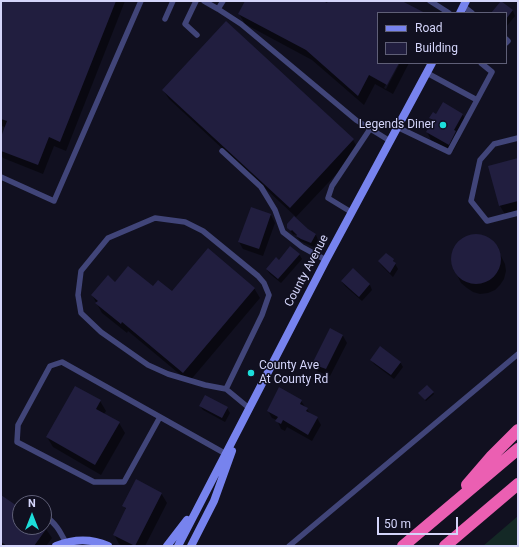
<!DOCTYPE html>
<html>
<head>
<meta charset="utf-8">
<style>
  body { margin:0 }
  #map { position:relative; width:519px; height:547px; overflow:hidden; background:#111020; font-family:Roboto,sans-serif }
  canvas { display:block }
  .frame { position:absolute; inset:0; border:2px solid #d4d5fa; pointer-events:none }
  .legend { position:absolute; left:377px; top:12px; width:130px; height:52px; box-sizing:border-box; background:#111020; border:1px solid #5f5f77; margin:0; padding:5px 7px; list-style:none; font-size:12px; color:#d4d5fa }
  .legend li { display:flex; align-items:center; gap:8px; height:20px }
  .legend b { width:20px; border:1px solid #5f5f77 }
  .north { position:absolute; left:12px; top:495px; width:40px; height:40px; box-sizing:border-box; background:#111020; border:1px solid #5f5f77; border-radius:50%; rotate:0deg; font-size:11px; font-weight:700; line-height:16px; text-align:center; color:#d4d5fa }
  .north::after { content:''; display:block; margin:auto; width:14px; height:18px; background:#1cdeda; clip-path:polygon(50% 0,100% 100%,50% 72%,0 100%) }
  .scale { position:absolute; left:377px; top:517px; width:81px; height:18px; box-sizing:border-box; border:2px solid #d4d5fa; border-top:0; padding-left:5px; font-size:12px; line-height:14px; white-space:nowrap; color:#d4d5fa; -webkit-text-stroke:3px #111020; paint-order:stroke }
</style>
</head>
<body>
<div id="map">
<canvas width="519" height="547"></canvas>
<div class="frame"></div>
<ul class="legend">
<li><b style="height:5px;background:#7783ee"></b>Road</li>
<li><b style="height:11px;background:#211e3f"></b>Building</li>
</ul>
<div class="north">N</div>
<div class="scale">50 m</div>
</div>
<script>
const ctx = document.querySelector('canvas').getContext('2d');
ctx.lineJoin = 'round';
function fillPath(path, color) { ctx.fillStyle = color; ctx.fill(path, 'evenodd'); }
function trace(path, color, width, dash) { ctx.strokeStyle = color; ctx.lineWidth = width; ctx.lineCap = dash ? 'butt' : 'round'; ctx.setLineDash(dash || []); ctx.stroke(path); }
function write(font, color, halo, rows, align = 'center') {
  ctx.font = font + ' Roboto,sans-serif'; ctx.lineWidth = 3; ctx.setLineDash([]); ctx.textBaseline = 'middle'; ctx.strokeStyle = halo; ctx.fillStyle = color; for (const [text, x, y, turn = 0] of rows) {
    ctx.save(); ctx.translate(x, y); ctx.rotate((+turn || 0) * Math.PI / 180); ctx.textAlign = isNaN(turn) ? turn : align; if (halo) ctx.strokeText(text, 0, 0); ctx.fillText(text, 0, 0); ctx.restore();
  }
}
fillPath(new Path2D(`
  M518,516V546H483Z`), '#142926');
fillPath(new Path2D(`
  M1,1H125L66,151L54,146L43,174L3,158L1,155V139L6,127L1,126Z
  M246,1H321L328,5L330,1H400L423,13H378V63H397L384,88L386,89L400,63H409L393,94L375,84L364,105L312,60L245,24L239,14Z
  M502,2L513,11L515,16L506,27V13H492Z
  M163,90L353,140L359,150L296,217L169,99Z
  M462,114L467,122L458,137L460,139L453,151L431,140L427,132L433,122L430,118Z
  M518,159V212L506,216L500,206L489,167Z
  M251,208L271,215L275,223L263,256L243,249L239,242Z
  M288,227L308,230L316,235L318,240L314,247L300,241L295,234L294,235L291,232Z
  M477,235L485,237L491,241L496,246L505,264L506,271L504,279L500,285L495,290L488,293L480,294L473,292L467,288L461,283L452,265V258L453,251L457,244L463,239L470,236Z
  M299,254L302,259L281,283L270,274L267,270L279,261Z
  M393,260L398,269L393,277L382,266L379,262Z
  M353,270L370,285L372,290L362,301L345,286L342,282Z
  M115,283L153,288L172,292L254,288L260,298L189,382L128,331L127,333L102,313L92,295Z
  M331,330L343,336L347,343L330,376L317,371L313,364Z
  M371,360L400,362L403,367L394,379L374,364Z
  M433,392L434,394L426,401L421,395Z
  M100,401L106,411L104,414L119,423L125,433L101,475L53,447L47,437Z
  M301,401L311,415L317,418L321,425L312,441L287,427L285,431L281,429L277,420L272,418L268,411Z
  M200,406L227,408L230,413L225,422L203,410Z
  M161,493L167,503L145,546H123L119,544L114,534L126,510L124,506Z
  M1,496L20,510V527H44L46,529L52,538L46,546H1Z`), '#0007');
fillPath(new Path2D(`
  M1,1H116L60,142L49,137L38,165L1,151V137L7,121L1,119Z
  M245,1H323L327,3L328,1H402L425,13H378V63H399L387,85L369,75L358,96L306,50L238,14Z
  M501,1L513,10L506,19V13H491Z
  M226,21L354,139L290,208L162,90Z
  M443,102L463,114L454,130L456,131L449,145L426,132L433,120L429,118L433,112L436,114Z
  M518,158V201L499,206L488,166Z
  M251,207L271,214L259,249L238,242Z
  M294,216L308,229L316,234L311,243L301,239L296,236L297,235L292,230L291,231L287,228V224Z
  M451 259a25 25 0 1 1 50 0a25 25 0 1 1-50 0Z
  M290,246L300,254L278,279L266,269L276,257L279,260Z
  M208,248L255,288L183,373L122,322L121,324L95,303L98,301L91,295L108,275L115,282L128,266L153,286L158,280L172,291Z
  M386,253L394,259L393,261L396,263L390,273L378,261Z
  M353,268L370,284L359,297L341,281Z
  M330,328L343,335L326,369L312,364Z
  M380,346L401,362L391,375L370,360Z
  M427,385L434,392L425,400L418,393Z
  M75,386L101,400L96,409L120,422L95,465L46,437Z
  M279,387L302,400L300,404L308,408L306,411L318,417L308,435L283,420L281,424L275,421L278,417L267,411Z
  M205,395L228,407L222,418L199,406Z
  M136,479L162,493L135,546L113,535L126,508L122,506Z
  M1,495L20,508V527H44V526L47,528L34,546H7L1,542Z`), '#211e3f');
trace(new Path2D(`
  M196,1L185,24L197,35
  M204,1L218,9
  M223,1L218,9L241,24L356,120L390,141
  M430,1L449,13
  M463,6L472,13
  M165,19L173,1
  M506,39L508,41L506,43
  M477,100L492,72L481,63
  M397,127L449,152L477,100L427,73
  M518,138L494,144L480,160L471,201L487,221L518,213
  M222,151L261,187L275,210L283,232L302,247L326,260
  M1,177L54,201L141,1
  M351,212L328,198L332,186L370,129
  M226,389L205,385L168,374L148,365L101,332L81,313L78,295L81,271L108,238L155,218L185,222L203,231L258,276L264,283L269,295L262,315L226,389L249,408
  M160,417L124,482H94L17,442L18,425L50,366L62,362L226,454
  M44,515C55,522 60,531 66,543
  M289,546L518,354`), '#414579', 5.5);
trace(new Path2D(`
  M460,13L466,1
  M56,546C74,539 90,538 108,546
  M167,546L187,520
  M178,546L326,260L432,63
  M191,546L214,501L232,451`), '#7783ee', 8);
trace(new Path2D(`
  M467,485L492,456L518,430
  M403,546L518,449
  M445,546L518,484`), '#eb5fb2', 12);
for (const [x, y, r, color] of [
  [443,125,4,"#1cdeda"],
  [251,373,4,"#1cdeda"]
]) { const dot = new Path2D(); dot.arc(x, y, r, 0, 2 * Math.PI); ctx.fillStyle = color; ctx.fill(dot); trace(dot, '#111020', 1.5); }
write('12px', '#d4d5fa', '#111020', [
  ["Legends Diner",435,125],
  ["County Ave",259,366,"left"],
  ["At County Rd",259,380,"left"]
], 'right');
write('12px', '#d4d5fa', '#111020', [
  ["County Avenue",307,271,-62]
]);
</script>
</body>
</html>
